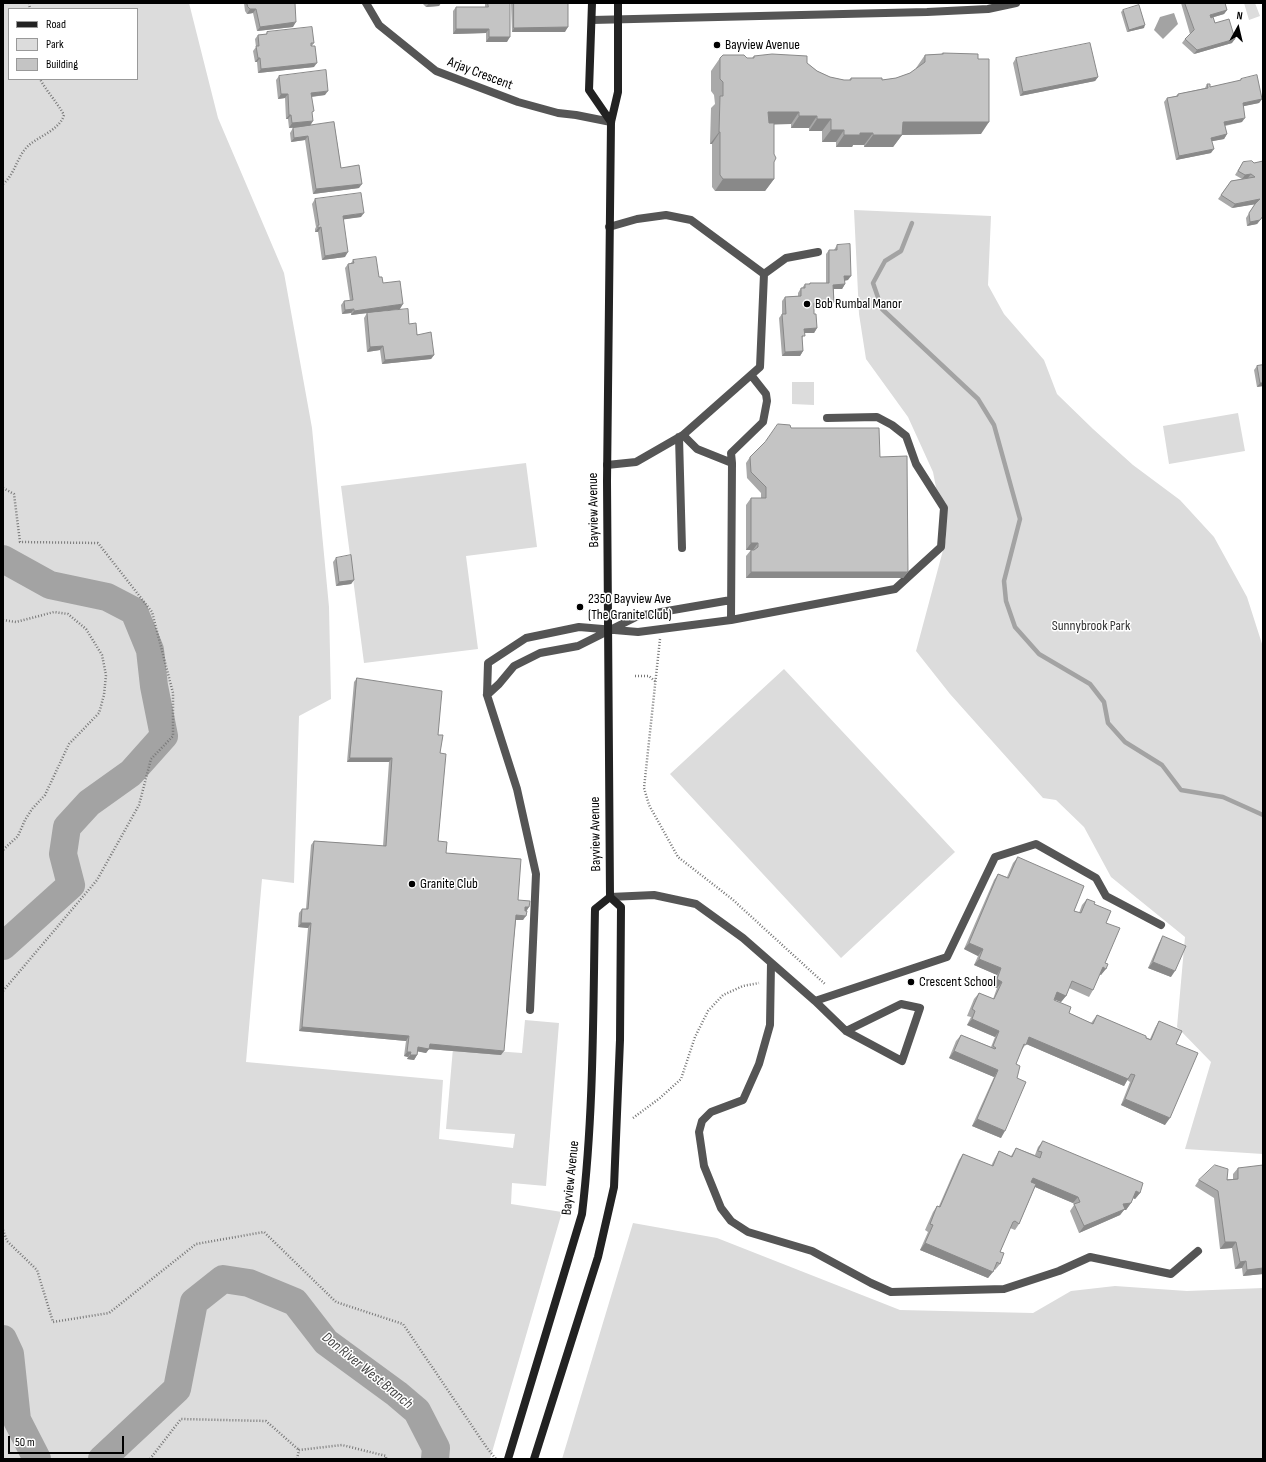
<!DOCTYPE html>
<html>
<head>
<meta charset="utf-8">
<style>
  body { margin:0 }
  #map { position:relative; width:1266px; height:1462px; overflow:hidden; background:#fff; font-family:"Sofia Sans Condensed",sans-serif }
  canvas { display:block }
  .frame { position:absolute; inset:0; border:4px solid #000; pointer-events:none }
  .legend { position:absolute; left:8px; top:8px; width:130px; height:72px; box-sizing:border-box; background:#fff; border:1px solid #999; margin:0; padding:5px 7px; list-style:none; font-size:12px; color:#000 }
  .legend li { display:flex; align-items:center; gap:8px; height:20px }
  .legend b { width:20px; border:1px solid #999 }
  .north { position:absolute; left:1218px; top:8px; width:40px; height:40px; -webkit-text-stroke:3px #fff; paint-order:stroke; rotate:8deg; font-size:11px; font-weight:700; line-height:16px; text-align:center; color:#000 }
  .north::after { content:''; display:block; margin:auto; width:14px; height:18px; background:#000; clip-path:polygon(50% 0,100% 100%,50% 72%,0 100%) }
  .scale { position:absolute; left:8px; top:1436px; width:116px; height:18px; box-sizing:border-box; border:2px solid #000; border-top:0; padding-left:5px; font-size:12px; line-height:14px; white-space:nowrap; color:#000; -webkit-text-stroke:3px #fff; paint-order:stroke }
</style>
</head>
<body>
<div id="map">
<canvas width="1266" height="1462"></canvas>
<div class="frame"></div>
<ul class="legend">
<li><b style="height:5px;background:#222"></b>Road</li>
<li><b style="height:11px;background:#dcdcdc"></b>Park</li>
<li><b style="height:11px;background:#c4c4c4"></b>Building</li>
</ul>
<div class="north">N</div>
<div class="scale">50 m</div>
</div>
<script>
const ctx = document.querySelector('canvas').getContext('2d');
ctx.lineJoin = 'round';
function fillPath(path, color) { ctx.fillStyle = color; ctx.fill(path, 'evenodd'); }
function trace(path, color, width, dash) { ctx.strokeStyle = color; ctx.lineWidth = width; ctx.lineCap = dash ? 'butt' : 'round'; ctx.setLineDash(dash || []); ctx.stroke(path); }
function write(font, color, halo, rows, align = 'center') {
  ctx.font = font + ' "Sofia Sans Condensed",sans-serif'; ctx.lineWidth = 3; ctx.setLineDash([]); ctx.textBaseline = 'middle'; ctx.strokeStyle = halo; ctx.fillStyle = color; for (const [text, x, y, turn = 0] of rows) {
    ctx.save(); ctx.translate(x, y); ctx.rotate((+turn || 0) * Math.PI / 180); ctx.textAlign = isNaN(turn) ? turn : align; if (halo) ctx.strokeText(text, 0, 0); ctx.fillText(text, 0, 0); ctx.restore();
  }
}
fillPath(new Path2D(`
  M3,3H189L218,118L284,273L312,428L329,607L331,699L299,716L294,883L262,879L246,1062L443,1080L439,1139L513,1148L515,1134L446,1129L453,1048L522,1053L525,1020L559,1023L546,1186L512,1183L511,1204L562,1212L490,1459H3ZM9,9H137V79H9Z
  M1244,3H1255L1260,16L1249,20Z
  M854,210L991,216L988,285L1004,314L1044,360L1057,394L1093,429L1133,465L1180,500L1214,537L1247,597L1263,647V1154L1185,1149L1211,1062L1177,1027L1185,937L1111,877L1084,827L1056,800L1043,798L950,694L916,651L946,539L933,472L908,417L866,359L859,314Z
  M792,382H814V405L792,404Z
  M1238,413L1245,451L1169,464L1163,426Z
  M526,463L537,547L466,556L478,649L364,663L341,486Z
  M784,669L955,852L841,958L670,774Z
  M633,1223L717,1238L900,1310L1033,1313L1071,1291L1115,1286L1187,1291L1263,1288V1459H562Z`), '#dcdcdc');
fillPath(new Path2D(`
  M1174,13L1178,24L1163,39L1154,30L1160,17Z`), '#a3a3a3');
trace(new Path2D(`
  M912,223L901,251L885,261L873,283L882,309L978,399L994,425L1020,519L1004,581L1006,601L1015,627L1039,654L1090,684L1104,702L1108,723L1125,742L1162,765L1181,790L1223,797L1263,815`), '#a3a3a3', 4.5);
trace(new Path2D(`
  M3,559L50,585L107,597L134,611L150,650L154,686L164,736L131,773L89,803L67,827L63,854L71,885L3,946
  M3,1339L10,1354L17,1420L37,1459
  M102,1459L177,1389L194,1302L223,1279L249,1283L295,1302L326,1342L397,1394L417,1411L436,1448L435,1459`), '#a3a3a3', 28);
trace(new Path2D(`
  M29,3L30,9
  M3,184C15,174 17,157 27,147C38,136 59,131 64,115C57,102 47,92 40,79
  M3,488L14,494L20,542L98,543L152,612L173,693V736L151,759L139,805L97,880L3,991
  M3,620L16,622L54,612L68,614L86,629L102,655L106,675L104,695L99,713L69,744L45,795L32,809L25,820L18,836L3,850
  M660,639L644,788L649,805L678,857L732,899L826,985
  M635,676H649L656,682
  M633,1118L660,1098L681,1079L695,1037L708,1011L723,995L743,986L759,983
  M3,1230L7,1241L37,1270L53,1322L109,1313L196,1244L264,1232L336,1302L403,1324L487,1448L496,1459
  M150,1459L181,1419L266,1421L299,1450
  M297,1459L299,1450L342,1445L386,1456V1459`), '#777', 2.5, [1, 2]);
trace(new Path2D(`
  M764,274L786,258L818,252
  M683,435L697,449L732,463L731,620L895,589L941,547L944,508L916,464L906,436L892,425L877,417L827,418
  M679,437L682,548
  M732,463L731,453L763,422L767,401L766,394L751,375
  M607,465L636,462L683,435L760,367L764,274L691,220L666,215L637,219L609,227
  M487,695L499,684L514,666L540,653L578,646L638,616L731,600
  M610,897L654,895L696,904L743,938L815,1001L846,1031L902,1061L920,1008L901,1004L846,1031
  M771,963L770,1025L759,1064L743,1100L711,1112L702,1121L699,1132L704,1166L721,1208L731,1221L748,1232L812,1251L871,1283L891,1292L1004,1289L1059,1271L1090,1257L1171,1274L1198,1251
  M815,1001L947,957L995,857L1036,844L1096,878L1106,896L1161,925
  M530,1010L536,874L517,789L487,695L488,663L526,638L579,627L638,632L731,620`), '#555', 8);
trace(new Path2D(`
  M366,3L379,25L436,71L518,102L558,113L576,115L611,122`), '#555', 8);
trace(new Path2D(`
  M592,20L927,12L988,9L1016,3`), '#555', 8);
trace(new Path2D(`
  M592,3L589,90L611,122
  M508,1459L582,1214C594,1113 593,1011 595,909L610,897
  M534,1459L598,1257L614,1187L620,1040L621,907L610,897L607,481L611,122L618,92V3`), '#222', 8);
fillPath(new Path2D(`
  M244,3H295L293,27L257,31L253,13L247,14L245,11Z
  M423,3H441L439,6L426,7L423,4Z
  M485,3H510L507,42H486V33L453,34V11L456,7H485Z
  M511,3H568L565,32H512Z
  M1181,3H1225L1227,10L1224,14L1211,18L1232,43L1194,54L1182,43L1185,39L1190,34Z
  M1123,10L1144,28L1127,32L1121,12Z
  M267,32L314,43L312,46L314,67L258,73L257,62H255L253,51L256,47L255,39L258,35L266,34Z
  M943,53L981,134L902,135L893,147H864V145H853L852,147H836V142H822V131H809V128H791V124H774V179L765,191H715L712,187V144H710L711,108L715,104L714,95L711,91V71L720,58H752L754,56L807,63L817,71L830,77L844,80H849L851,78L882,80L896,78L910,73L916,69V68L925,55L941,54Z
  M1016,58L1098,77L1095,81L1020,96L1013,63Z
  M279,76L325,95L312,97V114L310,126L289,128L288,119H286L285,98L278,99L276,80Z
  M1241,79L1262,99L1259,103L1243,106L1242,122L1225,126L1227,134L1224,139L1212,141L1211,153L1176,160L1164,102L1167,98L1176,96L1178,94L1205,88L1207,84L1210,87L1239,81Z
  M334,122L341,168L359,188L313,194L305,140L291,142L290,133L293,128Z
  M1263,161V224L1262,218L1257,224L1247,226L1246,218L1255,204L1232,208L1218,199L1231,181L1242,179L1235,175L1243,162L1254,163Z
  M315,199L361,217L343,219L345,257L322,260L318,232H315V229L316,227L312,204Z
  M837,245L848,280L844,281L845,284L842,289H834V302L831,306L814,307V314L817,328L814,333H804L802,339L803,351L800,356H782L779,318L782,314V301L785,297L798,296V293L801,288H802L805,284H809L810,283H826V254L829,250H834Z
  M353,260L379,277L400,309L351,315V313L342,314L341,305L344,301H350L345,268L348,264L351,263Z
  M367,313L409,324L434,355L431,359L382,364L380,350L367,352L364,318Z
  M1263,365V386L1257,387L1254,370L1257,366Z
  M791,428L880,457L908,572L903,578H746V556L751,550H753H746V505L751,498H761V493L747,478L746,463L750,457Z
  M336,558L354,580L351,584L336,586L333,562Z
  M357,678L438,735L440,753L438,841L446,853L518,900L526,912L523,920H516L501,1055L429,1049L426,1053L418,1051L417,1055L414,1060L407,1059L408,1057L404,1056L406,1041L299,1031L308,928L298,927L299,913L302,909H306L311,845L314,841L383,846L389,762H347L354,682Z
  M1018,857L1074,911L1079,913L1082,905L1087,899L1094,904L1106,923L1105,963L1101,975L1100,974L1093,990L1089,997L1069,988L1066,996L1061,1002L1054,999V1000L1069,1013L1091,1023L1097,1015L1150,1039L1155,1028L1159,1021L1176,1044L1165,1125L1121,1105L1130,1082L1127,1080L1124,1086L1026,1044L1021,1051L1016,1064L1001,1138L972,1126L994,1077L949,1058L956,1041L961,1035L991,1047L995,1037L967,1025L971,1017L967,1016L974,999L979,993L993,999L997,988L992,986L997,975L974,965L978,956L964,949L994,880L998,874L1007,877L1013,863Z
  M1163,936L1171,977L1148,968L1159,943Z
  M1043,1141L1140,1193L1135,1199L1133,1198L1131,1203L1126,1210H1124L1120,1215L1079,1233L1070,1211L1074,1205L1073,1203L1035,1187L1019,1224L1015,1230L1010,1228L1000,1252V1264L995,1270L994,1269L988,1278L920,1250L928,1232L925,1230L933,1212L937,1206H939L959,1160L963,1154L991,1166L995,1158L999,1151L1011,1156L1016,1148L1035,1155L1038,1147Z
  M1238,1168L1263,1274L1243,1276L1242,1268L1235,1269L1232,1248L1220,1249L1214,1198L1195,1186L1199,1180L1233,1179V1174Z`), '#a9a9a9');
fillPath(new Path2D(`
  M429,3H441L439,6L426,7Z
  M250,9H256L253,13L247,14Z
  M1227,10L1224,14L1207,19L1210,15Z
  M296,22L293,27L257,31L260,27Z
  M1145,25L1144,28L1127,32L1129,30Z
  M568,27L565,32H512L514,28Z
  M456,29H489L486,33L453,34Z
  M489,37H510L507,42H486Z
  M1235,39L1232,43L1194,54L1197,50Z
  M258,58H260L257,62H255Z
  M317,63L314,67L258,73L261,69Z
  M1098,77L1095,81L1020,96L1023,92Z
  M328,91L325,95L308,97L311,93Z
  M281,94H288L285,98L278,99Z
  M1262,99L1259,103L1240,107L1243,103Z
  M768,112H799L791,124L760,125Z
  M289,115H291L288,119H286Z
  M799,116H817L809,128H791Z
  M1245,118L1242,122L1221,126L1224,122Z
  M817,119H831L822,131H809Z
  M313,121L310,126L289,128L292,123Z
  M903,122H989L981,134L894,135Z
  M831,130H844L836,142H822Z
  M719,132H720L712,144H710Z
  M860,133H873L864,145H853L852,147H836L844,135Z
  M1227,134L1224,139L1208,142L1211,138Z
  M873,135H902L893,147H864Z
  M308,136L305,140L291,142L294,138Z
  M1214,149L1211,153L1176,160L1179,156Z
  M1251,174L1248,178L1242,179L1245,175Z
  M723,179H774L765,191H715Z
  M362,184L359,188L313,194L316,189Z
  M1260,199L1257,204L1232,208L1235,204Z
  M364,213L361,217L340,220L343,216Z
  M1260,220L1257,224L1247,226L1250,222Z
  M321,227L318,232H315L318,228Z
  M348,252L345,257L322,260L325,256Z
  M844,276H851L848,280L841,281Z
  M845,284L842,289H830L833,285Z
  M834,302L831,306L811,307L814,303Z
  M403,304L400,309L351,315L354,311Z
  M354,309L351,313L342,314L345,310Z
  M817,328L814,333H801L804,329Z
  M383,346L380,350L367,352L370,347Z
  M803,351L800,356H782L785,352Z
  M434,355L431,359L382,364L385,360Z
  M1260,383H1263V386L1257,387Z
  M751,543H758L753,550H746Z
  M751,572H908L903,578H746Z
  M354,580L351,584L336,586L339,582Z
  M350,758H392L389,762H347Z
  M525,907H529L526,912L522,911Z
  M516,915L526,916L523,920H513Z
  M301,923H311L308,928L298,927Z
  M969,943L983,949L978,956L964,949Z
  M979,959L1001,968L997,975L974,965Z
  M1153,962L1175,971L1171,977L1148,968Z
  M1103,967L1106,969L1101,975L1099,974Z
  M997,979L1002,982L997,988L992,986Z
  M1057,992L1066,996L1061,1002L1053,999Z
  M972,1019L999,1031L995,1037L967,1025Z
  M302,1027L409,1036L406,1041L299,1031Z
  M1029,1037L1128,1079L1124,1086L1024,1043Z
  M430,1044L504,1051L501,1055L428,1049H429L426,1053L415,1051L418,1047Z
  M954,1051L998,1070L994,1077L949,1058Z
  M407,1052H411L408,1057L404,1056Z
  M410,1055H417L414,1060L407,1059Z
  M1125,1099L1170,1118L1165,1125L1121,1105Z
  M977,1119L1005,1131L1001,1138L972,1126Z
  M1033,1178L1078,1197L1073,1203L1028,1184Z
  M1136,1191L1140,1193L1135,1199L1131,1197Z
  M1131,1203L1126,1210H1124L1120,1215L1079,1233L1084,1226L1123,1204Z
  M1225,1242H1236L1232,1248L1220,1249Z
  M925,1243L993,1272L988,1278L920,1250Z
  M1246,1261L1242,1268L1235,1269L1240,1262Z
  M1263,1268V1274L1243,1276L1247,1270Z`), '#898989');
const building = new Path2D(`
  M247,3H295L296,22L260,27L256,9H250L248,7Z
  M488,3H510V37H489V29H456V7H488Z
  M514,3H568V27L514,28Z
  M1185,3H1225L1227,10L1210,15L1211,18L1213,17L1215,23L1229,19L1235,39L1197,50L1185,39L1194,30Z
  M1139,5L1145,25L1129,30L1123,10Z
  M312,27L314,43H311V46H315L317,63L261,69L260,58H258L256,46H259L258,35L267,34V32Z
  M1090,43L1098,77L1023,92L1016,58Z
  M943,53L978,54V59H989V122H903L902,135H873V133H860V135H844V130H831V119H817V116H799V112H768L769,123H774V154L776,158L774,162V179H723L720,175V132H719L720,96H723V82L720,79V58L723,55H744L747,58H754V56L772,54L807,56V63L817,71L830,77L844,80H851V78H882V80L896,78L910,73L925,62V55L943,54Z
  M326,70L328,91L311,93L314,111L312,112L313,121L292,123L291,115H289L288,94H281L279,76Z
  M1257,75L1262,99L1243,103L1245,118L1224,122L1227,134L1211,138L1214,149L1179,156L1167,98L1178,96V94L1208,88L1207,84H1210V87L1241,80V79Z
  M334,122L341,168L359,165L362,184L316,189L308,136L294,138L293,128Z
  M1252,161L1254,163L1263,161V216L1260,220L1250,222L1249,213L1255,204L1260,199L1235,204L1221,195L1231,181L1255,177L1251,174L1245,175L1238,171L1243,162Z
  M361,193L364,213L343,216L348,252L325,256L321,227L318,228V225H319L315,199Z
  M850,244L851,276H844L845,284L833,285L834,302L814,303V314H816L817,328L804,329L805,336H802L803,351L785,352L782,314H786L785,297L801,296V288H805V284H810V283H829V250H837V245Z
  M376,257L379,277H382L383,283L400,281L403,304L354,311V309L345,310L344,301L353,300L348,264L354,263L353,260Z
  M408,309L409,324L416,323L417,335L431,332L434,355L385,360L383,346L370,347L367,313Z
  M1263,365V383H1260L1257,366Z
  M778,424L790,425L791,428H879L880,457L907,456L908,572H751V550H754L758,547V543H751V498H766V487L751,472L750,457L765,442Z
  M351,555L354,580L339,582L336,558Z
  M357,678L442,691L438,735H443L440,753L446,754L438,841L447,842L446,853L521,859L518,900L530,901L529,907H525V911H527L526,916L516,915L504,1051L430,1044L429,1049L418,1047L417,1055H410L411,1052H407L409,1036L302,1027L311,923H301L302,909H308L314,841L386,846L392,758H350Z
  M1018,857L1084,886L1074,911L1081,913L1087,899L1095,902L1094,904L1111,911L1106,923L1120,928L1105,963L1108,964L1106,969L1103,967L1093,990L1072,981L1066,996L1057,992L1054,1000L1071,1007L1069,1013L1093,1024L1097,1015L1146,1036V1038L1151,1040L1159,1021L1182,1031L1176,1044L1198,1053L1170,1118L1125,1099L1135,1075L1131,1074L1128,1079L1029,1037L1026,1045L1024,1044L1016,1064L1020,1066L1017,1078L1026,1082L1005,1131L977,1119L998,1070L954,1051L961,1035L995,1049L996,1048L993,1046L999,1031L972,1019L975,1011L972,1009L979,993L994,999L1002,982L997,979L1001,968L979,959L983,949L969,943L998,874L1008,878Z
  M1163,936L1186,946L1175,971L1153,962Z
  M1043,1141L1143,1183L1140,1193L1136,1191L1131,1203L1123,1204L1125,1209L1084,1226L1074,1204L1080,1202L1078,1197L1033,1178L1031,1182L1036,1184L1019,1224L1015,1221L1013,1222L1000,1252L1004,1253L1000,1264L997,1262L993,1272L925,1243L933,1225L930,1224L937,1206L940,1207L963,1154L993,1166L999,1151L1012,1157L1016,1148L1040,1158L1042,1152L1038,1151Z
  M1215,1165L1228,1169L1227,1180L1238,1179V1168L1263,1165V1268L1247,1270L1246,1261L1240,1262L1236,1242H1225L1218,1191L1199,1180Z`);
fillPath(building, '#c4c4c4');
trace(building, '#898989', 1);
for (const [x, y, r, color] of [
  [717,45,4,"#000"],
  [807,304,4,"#000"],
  [580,607,4,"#000"],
  [412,884,4,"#000"],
  [911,982,4,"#000"]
]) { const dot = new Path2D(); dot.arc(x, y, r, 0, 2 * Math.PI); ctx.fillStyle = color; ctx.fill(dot); trace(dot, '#fff', 1.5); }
write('14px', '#000', '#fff', [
  ["Bayview Avenue",725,45],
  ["Bob Rumbal Manor",815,304],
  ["2350 Bayview Ave",588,599],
  ["(The Granite Club)",588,615],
  ["Granite Club",420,884],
  ["Crescent School",919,982]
], 'left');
write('14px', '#000', '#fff', [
  ["Arjay Crescent",480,74,21],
  ["Bayview Avenue",594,510,-91],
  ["Bayview Avenue",596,834,-91],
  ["Bayview Avenue",571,1178,-84]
]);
write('14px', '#333', '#fff', [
  ["Sunnybrook Park",1091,626]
]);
write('italic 15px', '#444', '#fff', [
  ["Don River West Branch",367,1371,39]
]);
</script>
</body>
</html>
